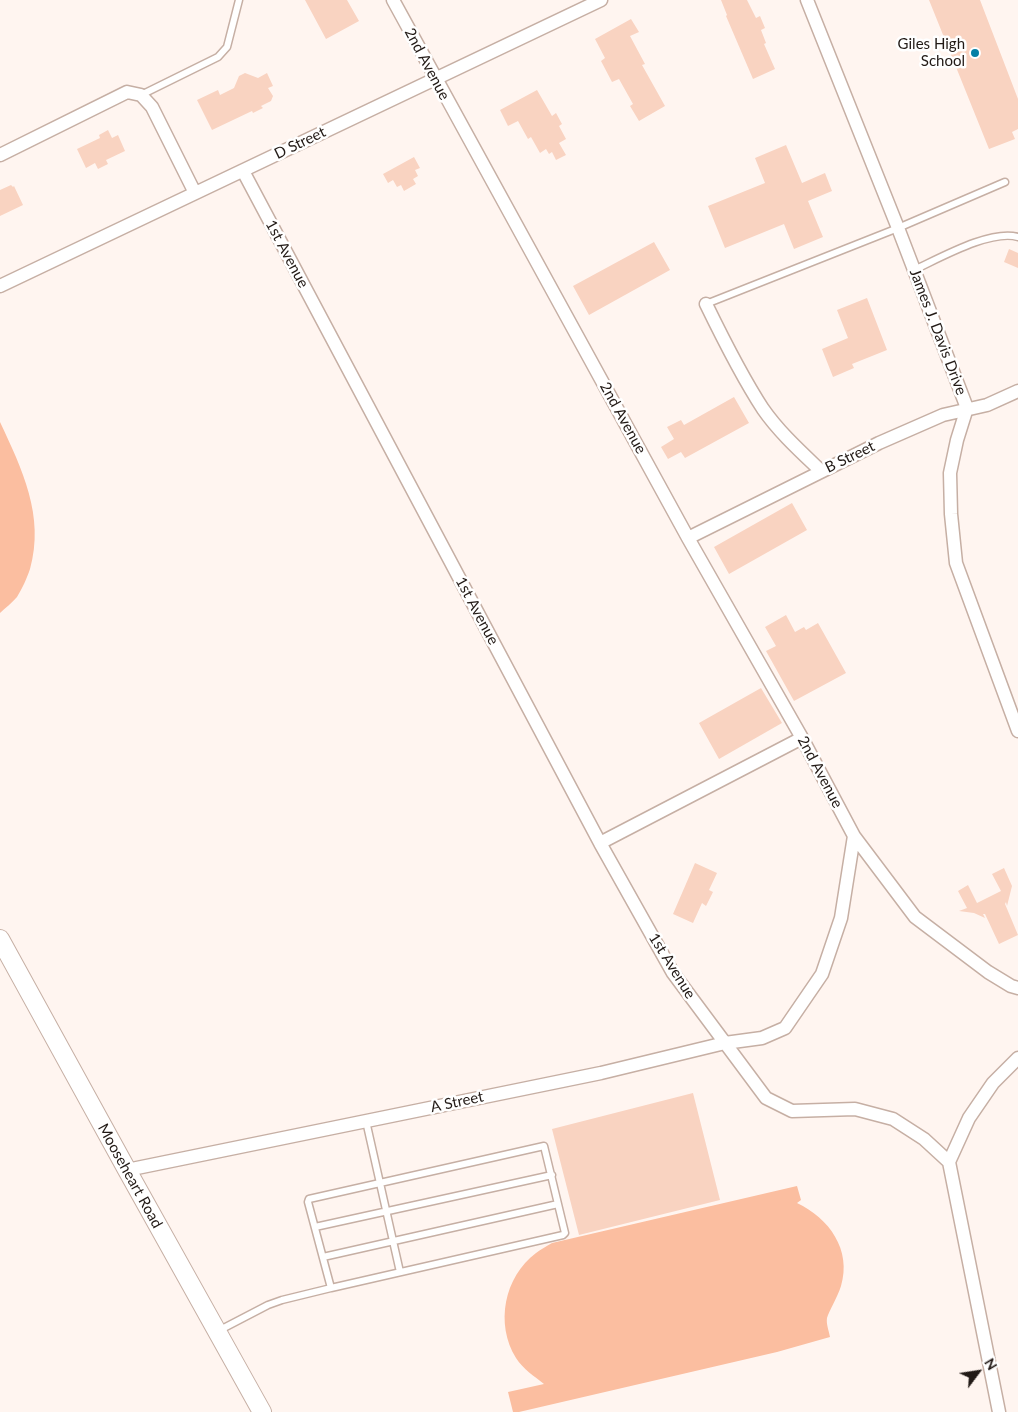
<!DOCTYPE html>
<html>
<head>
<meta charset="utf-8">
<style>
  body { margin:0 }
  #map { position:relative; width:1018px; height:1412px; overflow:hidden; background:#fff5f0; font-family:Lato,sans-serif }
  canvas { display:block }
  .north { position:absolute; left:953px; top:1347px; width:50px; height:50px; -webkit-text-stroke:4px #fff; paint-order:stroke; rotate:59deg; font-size:14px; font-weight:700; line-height:20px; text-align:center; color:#221a16 }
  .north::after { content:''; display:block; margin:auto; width:18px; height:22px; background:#221a16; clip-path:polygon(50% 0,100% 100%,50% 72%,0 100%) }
</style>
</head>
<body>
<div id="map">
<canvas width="1018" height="1412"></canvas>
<div class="north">N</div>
</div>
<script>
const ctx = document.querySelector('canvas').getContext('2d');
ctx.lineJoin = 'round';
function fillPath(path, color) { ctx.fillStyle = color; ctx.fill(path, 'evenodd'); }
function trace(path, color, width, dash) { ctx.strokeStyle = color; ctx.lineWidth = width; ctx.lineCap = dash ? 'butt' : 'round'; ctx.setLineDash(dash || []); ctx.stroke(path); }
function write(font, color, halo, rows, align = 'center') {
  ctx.font = font + ' Lato,sans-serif'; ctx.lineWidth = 5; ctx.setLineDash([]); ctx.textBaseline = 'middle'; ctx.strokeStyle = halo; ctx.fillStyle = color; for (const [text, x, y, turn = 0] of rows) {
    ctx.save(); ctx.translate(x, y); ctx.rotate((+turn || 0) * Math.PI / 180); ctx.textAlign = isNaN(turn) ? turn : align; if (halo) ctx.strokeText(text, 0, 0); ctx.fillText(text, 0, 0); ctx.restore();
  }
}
fillPath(new Path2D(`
  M0,422C22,469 45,516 30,569C27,578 22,589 17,597C12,603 5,608 0,613Z
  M797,1186L801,1200L797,1203C829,1218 852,1250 841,1286C838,1296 829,1311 827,1318C826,1324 829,1331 830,1337L777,1352L519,1412H513L508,1392L544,1384C534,1376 523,1369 516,1358C495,1324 504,1277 536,1253C541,1249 547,1246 552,1243Z`), '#fbbea0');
fillPath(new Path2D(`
  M305,0H347L359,21L326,39Z
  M721,0H747L756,18L760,16L765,28L761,30L766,43L764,44L775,69L753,79L726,16L727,15Z
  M929,0H980L1018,99V129L1012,132L1015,139L989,149Z
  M631,19L639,32L630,36L645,64L642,65L665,106L639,121L630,106L633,104L619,79L612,82L601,61L605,58L595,39Z
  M245,73L258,78L267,73L273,86L268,88L273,96L271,101L261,106L263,108L253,113L252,111L212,130L197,100L218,90L220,95L234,88L239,76Z
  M537,90L552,116L556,113L562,124L559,126L566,139L559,143L566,155L556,160L552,152L549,154L546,149L540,153L531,137L528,139L518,121L508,126L500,110Z
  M108,130L112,138L118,135L125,151L106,160L108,164L98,169L95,163L86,168L77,149L100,138L99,135Z
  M786,145L802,183L825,173L832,191L808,201L823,237L794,249L784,224L725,248L708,206L765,183L755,158Z
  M414,157L420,168L415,170L418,176L413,179L416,184L404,191L401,185L397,187L393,180L388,183L383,174Z
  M11,185L13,187L14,186L23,205L0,216V190Z
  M654,242L670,270L589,315L573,286Z
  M1009,249L1018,253V268L1004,262Z
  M867,298L887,350L852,364L854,368L833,377L822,349L848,338L837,310Z
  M734,397L749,423L685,458L681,452L668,459L661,447L674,439L667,427L681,420L684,425Z
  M792,503L807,530L729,574L714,547Z
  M786,615L795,632L804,627L806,630L818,623L846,673L794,701L766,651L776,646L765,627Z
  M761,688L782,723L719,759L699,723Z
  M695,863L717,873L709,890L713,892L706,906L702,903L693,923L673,914Z
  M1004,868L1012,886L1007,906L1006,902L1005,904L1018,935L999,944L985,914H983L985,918L974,913L959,911L967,908L958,891L968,885L977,903L1001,891L992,874Z
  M693,1093L720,1200L579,1235L552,1129Z`), '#f9d3c1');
const lane = new Path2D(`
  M141,95L218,57L227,47L239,0
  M914,270C940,258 991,229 1018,237
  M706,304L898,228L1005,182
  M366,1121L400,1272
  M315,1227L552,1175
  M323,1257L558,1204L565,1233L563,1235L331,1288
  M218,1331L268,1305L282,1300L331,1288L308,1202L309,1199L544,1146L558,1204`);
const street = new Path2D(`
  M393,0L688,538L802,738L854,836L915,917L988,972L1011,986L1018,988
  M807,0L898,228L967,408L957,440L950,473L951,514L956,563L1018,731
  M0,155L127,92L141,95L152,107L195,193
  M243,171L600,843L673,973L766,1098L792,1111L855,1109L893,1119L924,1139L949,1162
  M0,286L601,0
  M706,304C723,339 742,377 763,409C779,432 800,451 821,471
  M688,538L879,443L943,415L987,405L1018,391
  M600,843L802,738
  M949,1162L999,1412
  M949,1162L969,1118L993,1083L1018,1058
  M127,1170L601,1073L725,1043L762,1038L785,1028L822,974L841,918L854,836`);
const secondary = new Path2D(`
  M0,939L127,1170L262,1412`);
trace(lane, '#c6afa4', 9);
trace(street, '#c6afa4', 15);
trace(secondary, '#c6afa4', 20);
trace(lane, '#fff', 6);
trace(street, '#fff', 12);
trace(secondary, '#fff', 18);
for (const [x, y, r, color] of [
  [975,53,5,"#0480a6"]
]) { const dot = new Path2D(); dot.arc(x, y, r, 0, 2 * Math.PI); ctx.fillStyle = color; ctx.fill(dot); trace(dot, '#fff', 2); }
write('15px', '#221a16', '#fff', [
  ["Giles High",965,44],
  ["School",965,61]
], 'right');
write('15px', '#221a16', '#fff', [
  ["2nd Avenue",427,64,62],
  ["D Street",300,143,-26],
  ["1st Avenue",287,254,62],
  ["James J. Davis Drive",938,332,69],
  ["2nd Avenue",623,418,61],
  ["B Street",850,457,-26],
  ["1st Avenue",477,611,62],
  ["2nd Avenue",820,772,62],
  ["1st Avenue",672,966,58],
  ["A Street",457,1102,-12],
  ["Mooseheart Road",130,1176,61]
]);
</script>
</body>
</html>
